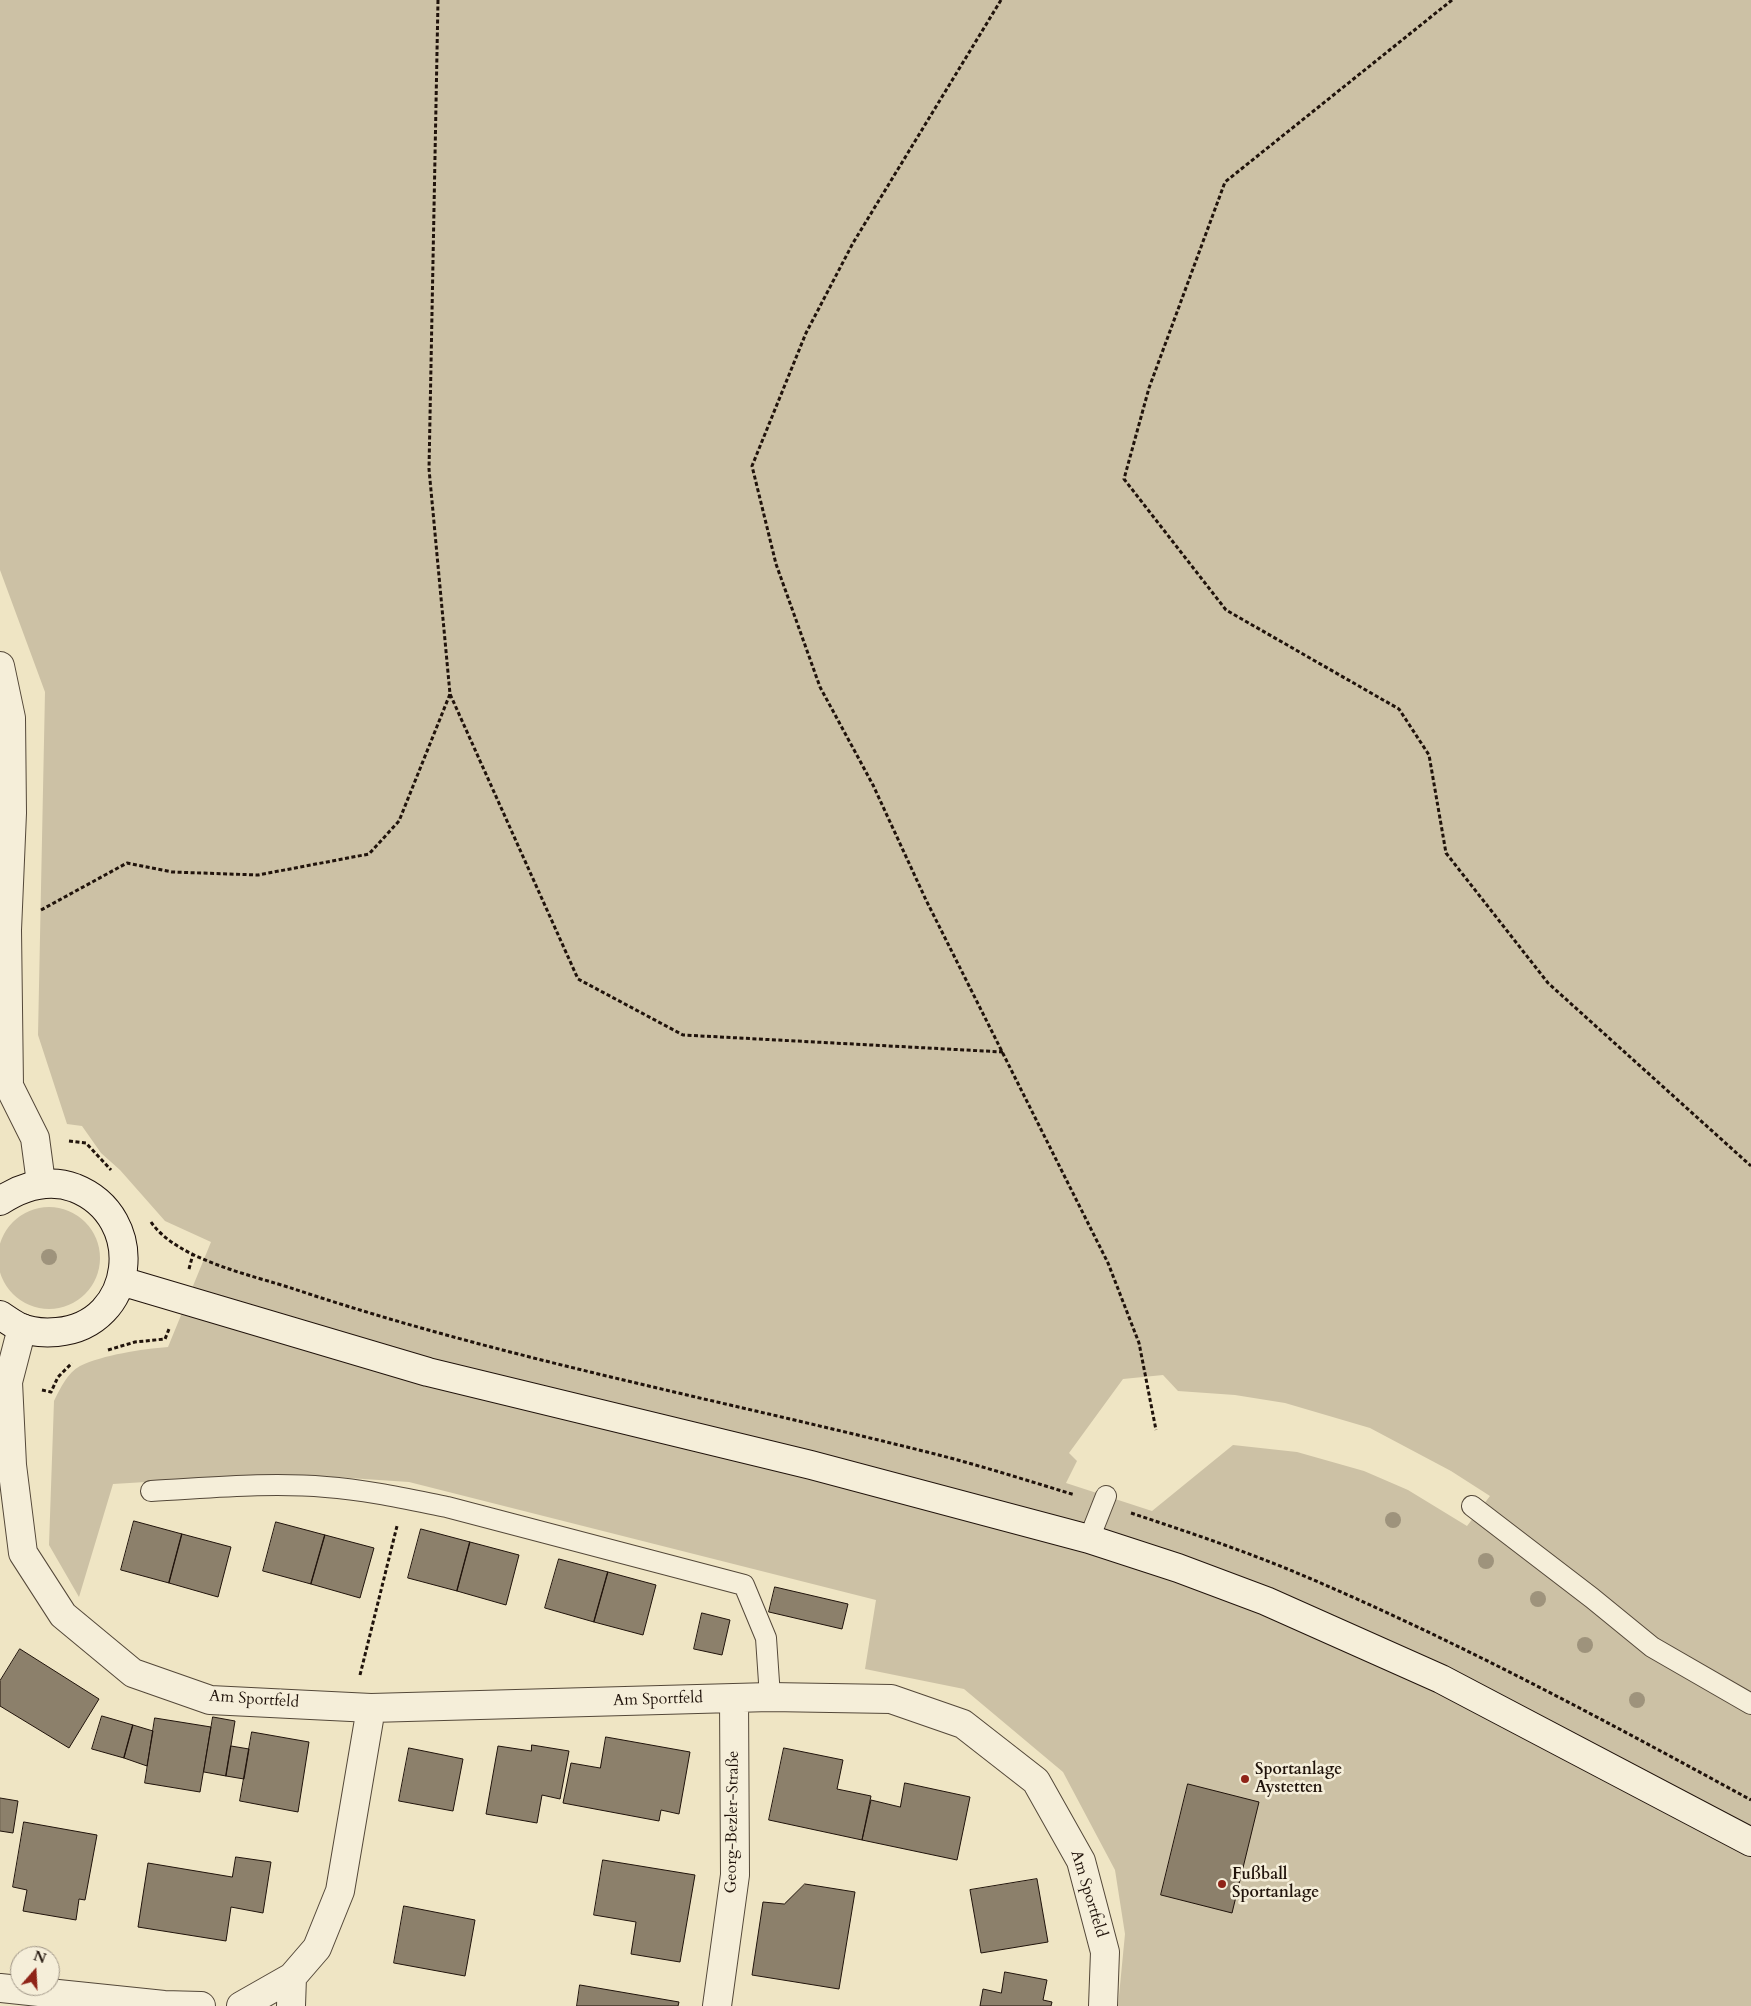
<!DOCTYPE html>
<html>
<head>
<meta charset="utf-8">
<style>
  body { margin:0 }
  #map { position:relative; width:1751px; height:2006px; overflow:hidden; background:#efe5c4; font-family:Cardo,serif }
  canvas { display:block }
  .north { position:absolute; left:10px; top:1946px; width:50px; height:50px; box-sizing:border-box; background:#f5eed9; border:1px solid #a09687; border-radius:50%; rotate:19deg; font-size:14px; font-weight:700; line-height:20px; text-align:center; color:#20130b }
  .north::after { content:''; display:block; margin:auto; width:18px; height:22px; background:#8f2418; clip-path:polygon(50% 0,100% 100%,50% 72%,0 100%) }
</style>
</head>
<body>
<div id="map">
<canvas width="1751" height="2006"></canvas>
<div class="north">N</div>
</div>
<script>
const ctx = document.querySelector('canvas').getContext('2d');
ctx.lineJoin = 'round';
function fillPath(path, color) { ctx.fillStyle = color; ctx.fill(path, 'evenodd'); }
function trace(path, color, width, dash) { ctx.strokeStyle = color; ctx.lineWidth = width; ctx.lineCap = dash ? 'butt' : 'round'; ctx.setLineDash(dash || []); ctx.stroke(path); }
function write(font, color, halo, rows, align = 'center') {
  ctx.font = font + ' Cardo,serif'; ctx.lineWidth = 5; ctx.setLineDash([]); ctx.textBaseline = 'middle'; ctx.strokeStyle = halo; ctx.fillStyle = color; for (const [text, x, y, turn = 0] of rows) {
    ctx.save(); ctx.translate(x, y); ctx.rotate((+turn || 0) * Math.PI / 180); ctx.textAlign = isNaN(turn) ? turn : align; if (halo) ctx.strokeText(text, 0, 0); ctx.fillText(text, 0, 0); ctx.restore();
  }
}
fillPath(new Path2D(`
  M0,0H1751V2006H1118L1125,1934L1115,1870L1063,1772L964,1689L865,1669L876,1600L409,1482L319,1476L227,1477L113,1484L79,1597L49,1545L54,1401C60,1389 67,1373 80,1366C103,1355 142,1349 168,1347L211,1242L165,1221L120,1170L101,1153L82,1126L67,1124L38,1035L45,692L0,570ZM1163,1375L1178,1391L1235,1395L1285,1403L1370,1428L1451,1471L1490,1496L1467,1526L1408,1490L1364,1471L1297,1452L1233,1445L1152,1511L1066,1483L1077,1461L1069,1453L1123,1379Z
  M-2 1258a51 51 0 1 1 102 0a51 51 0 1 1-102 0Z`), '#ccc1a5');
const building = new Path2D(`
  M134,1521L182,1534L169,1583L121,1570Z
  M276,1522L325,1535L311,1584L263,1571Z
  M421,1529L470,1542L457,1591L408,1578Z
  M182,1534L231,1547L218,1597L169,1583Z
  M325,1535L374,1548L360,1598L311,1584Z
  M470,1542L519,1555L506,1605L457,1591Z
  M559,1559L608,1572L594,1622L545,1608Z
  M608,1572L656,1585L643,1635L594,1622Z
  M775,1587L848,1604L842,1629L769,1612Z
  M702,1613L730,1620L722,1655L694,1649Z
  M20,1649L99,1699L69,1748L0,1706V1681Z
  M102,1716L133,1725L124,1758L92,1749Z
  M213,1717L235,1721L226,1776L204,1772Z
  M155,1718L211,1727L200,1792L145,1783Z
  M133,1725L153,1731L147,1766L124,1758Z
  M252,1732L309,1742L298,1812L240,1801Z
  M606,1737L690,1752L679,1814L661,1810L659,1821L563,1803L571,1763L600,1768Z
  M532,1745L569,1751L560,1799L542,1795L537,1823L486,1814L498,1746L531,1751Z
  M231,1746L249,1749L244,1779L226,1776Z
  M409,1748L463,1759L453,1811L399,1801Z
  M784,1748L843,1760L837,1789L871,1796L862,1840L769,1820Z
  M905,1783L970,1797L957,1860L862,1840L871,1800L900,1807Z
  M1188,1784L1259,1802L1232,1913L1161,1895Z
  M0,1798L18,1801L13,1833L0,1831Z
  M24,1822L97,1835L85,1900L79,1899L76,1920L23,1911L27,1890L13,1887Z
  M236,1857L271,1862L263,1913L231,1907L226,1941L138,1927L148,1863L232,1877Z
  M603,1860L695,1875L680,1962L631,1954L636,1922L594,1915Z
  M1037,1879L1048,1942L981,1953L970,1890Z
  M805,1884L855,1892L839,1989L752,1975L763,1902L784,1904Z
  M404,1906L475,1920L465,1976L394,1963Z
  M1005,1972L1047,1980L1043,2000L1052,2002L1051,2006H980L983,1989L1001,1993Z
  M580,1985L679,2002L678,2006H577Z`);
fillPath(building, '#8c806b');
trace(building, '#20130b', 1);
const service = new Path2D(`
  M151,1491C209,1488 268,1482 326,1487C367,1490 407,1499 447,1507L744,1585L766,1638L770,1697
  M1472,1506L1592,1598L1652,1647L1751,1704
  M1089,1539L1106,1496`);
const minor = new Path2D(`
  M0,666L11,718L12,813L7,930L9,1086L35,1138L41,1183
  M22,1328L8,1382L12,1465L23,1553L63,1615L133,1673L210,1700L371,1708L770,1697L891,1699L963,1724L1036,1781L1081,1861L1105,1952L1103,2006
  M0,1988L164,2005L201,2006
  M241,2006L292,1977L317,1948L340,1891L371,1708
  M291,2006L292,1977
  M717,2006L735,1875L734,1698`);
const secondary = new Path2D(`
  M0,1201C23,1186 48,1178 75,1188C148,1217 136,1325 57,1332C45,1333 30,1332 19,1327C13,1324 6,1319 0,1315
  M121,1281L428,1372L811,1465L1089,1539L1178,1568L1266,1601L1441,1679L1751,1842`);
trace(service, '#544839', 22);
trace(minor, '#544839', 30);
trace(secondary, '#20130b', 30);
trace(new Path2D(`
  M438,0L429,469L450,694L578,979L683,1035L1003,1052
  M1001,0L853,243L806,333L752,466L776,564L820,687L873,785L926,900L1108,1263L1139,1343L1156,1430
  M1452,0L1225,182L1149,388L1124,479L1226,610L1399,709L1429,755L1446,853L1548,983L1751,1166
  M41,910L127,863L172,872L258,875L369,854L399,821L450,694
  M69,1141L86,1143L111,1170
  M151,1222C177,1260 252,1275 294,1289C504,1359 721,1400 935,1454C982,1466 1029,1481 1075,1495
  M189,1269L193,1254
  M108,1350L135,1342L165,1339L169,1329
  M42,1390L51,1392L58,1377L72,1363
  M1131,1513C1191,1533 1251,1553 1309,1578C1461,1643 1606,1721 1751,1800
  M360,1675L397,1526`), '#20130b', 3, [4, 2.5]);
trace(service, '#f5eed9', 20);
trace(minor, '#f5eed9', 28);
trace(secondary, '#f5eed9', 28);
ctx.fillStyle = '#9e937c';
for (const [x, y] of [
  [49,1257],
  [1393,1520],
  [1486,1561],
  [1538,1599],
  [1585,1645],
  [1637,1700]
]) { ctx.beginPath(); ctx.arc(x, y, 8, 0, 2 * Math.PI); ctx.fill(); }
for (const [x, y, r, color] of [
  [1245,1779,5,"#8f2418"],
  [1222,1884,5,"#8f2418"]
]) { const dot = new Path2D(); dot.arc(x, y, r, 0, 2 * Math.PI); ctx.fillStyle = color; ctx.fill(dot); trace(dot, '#f5eed9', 2); }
write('16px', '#20130b', '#f5eed9', [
  ["Am Sportfeld",254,1700,4],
  ["Am Sportfeld",658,1700,-2],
  ["Georg-Bezler-Straße",733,1822,-89],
  ["Am Sportfeld",1088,1894,73]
]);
write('bold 16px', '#20130b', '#f5eed9', [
  ["Sportanlage",1255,1770],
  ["Aystetten",1255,1788],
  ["Fußball",1232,1875],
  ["Sportanlage",1232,1893]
], 'left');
</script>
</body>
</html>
